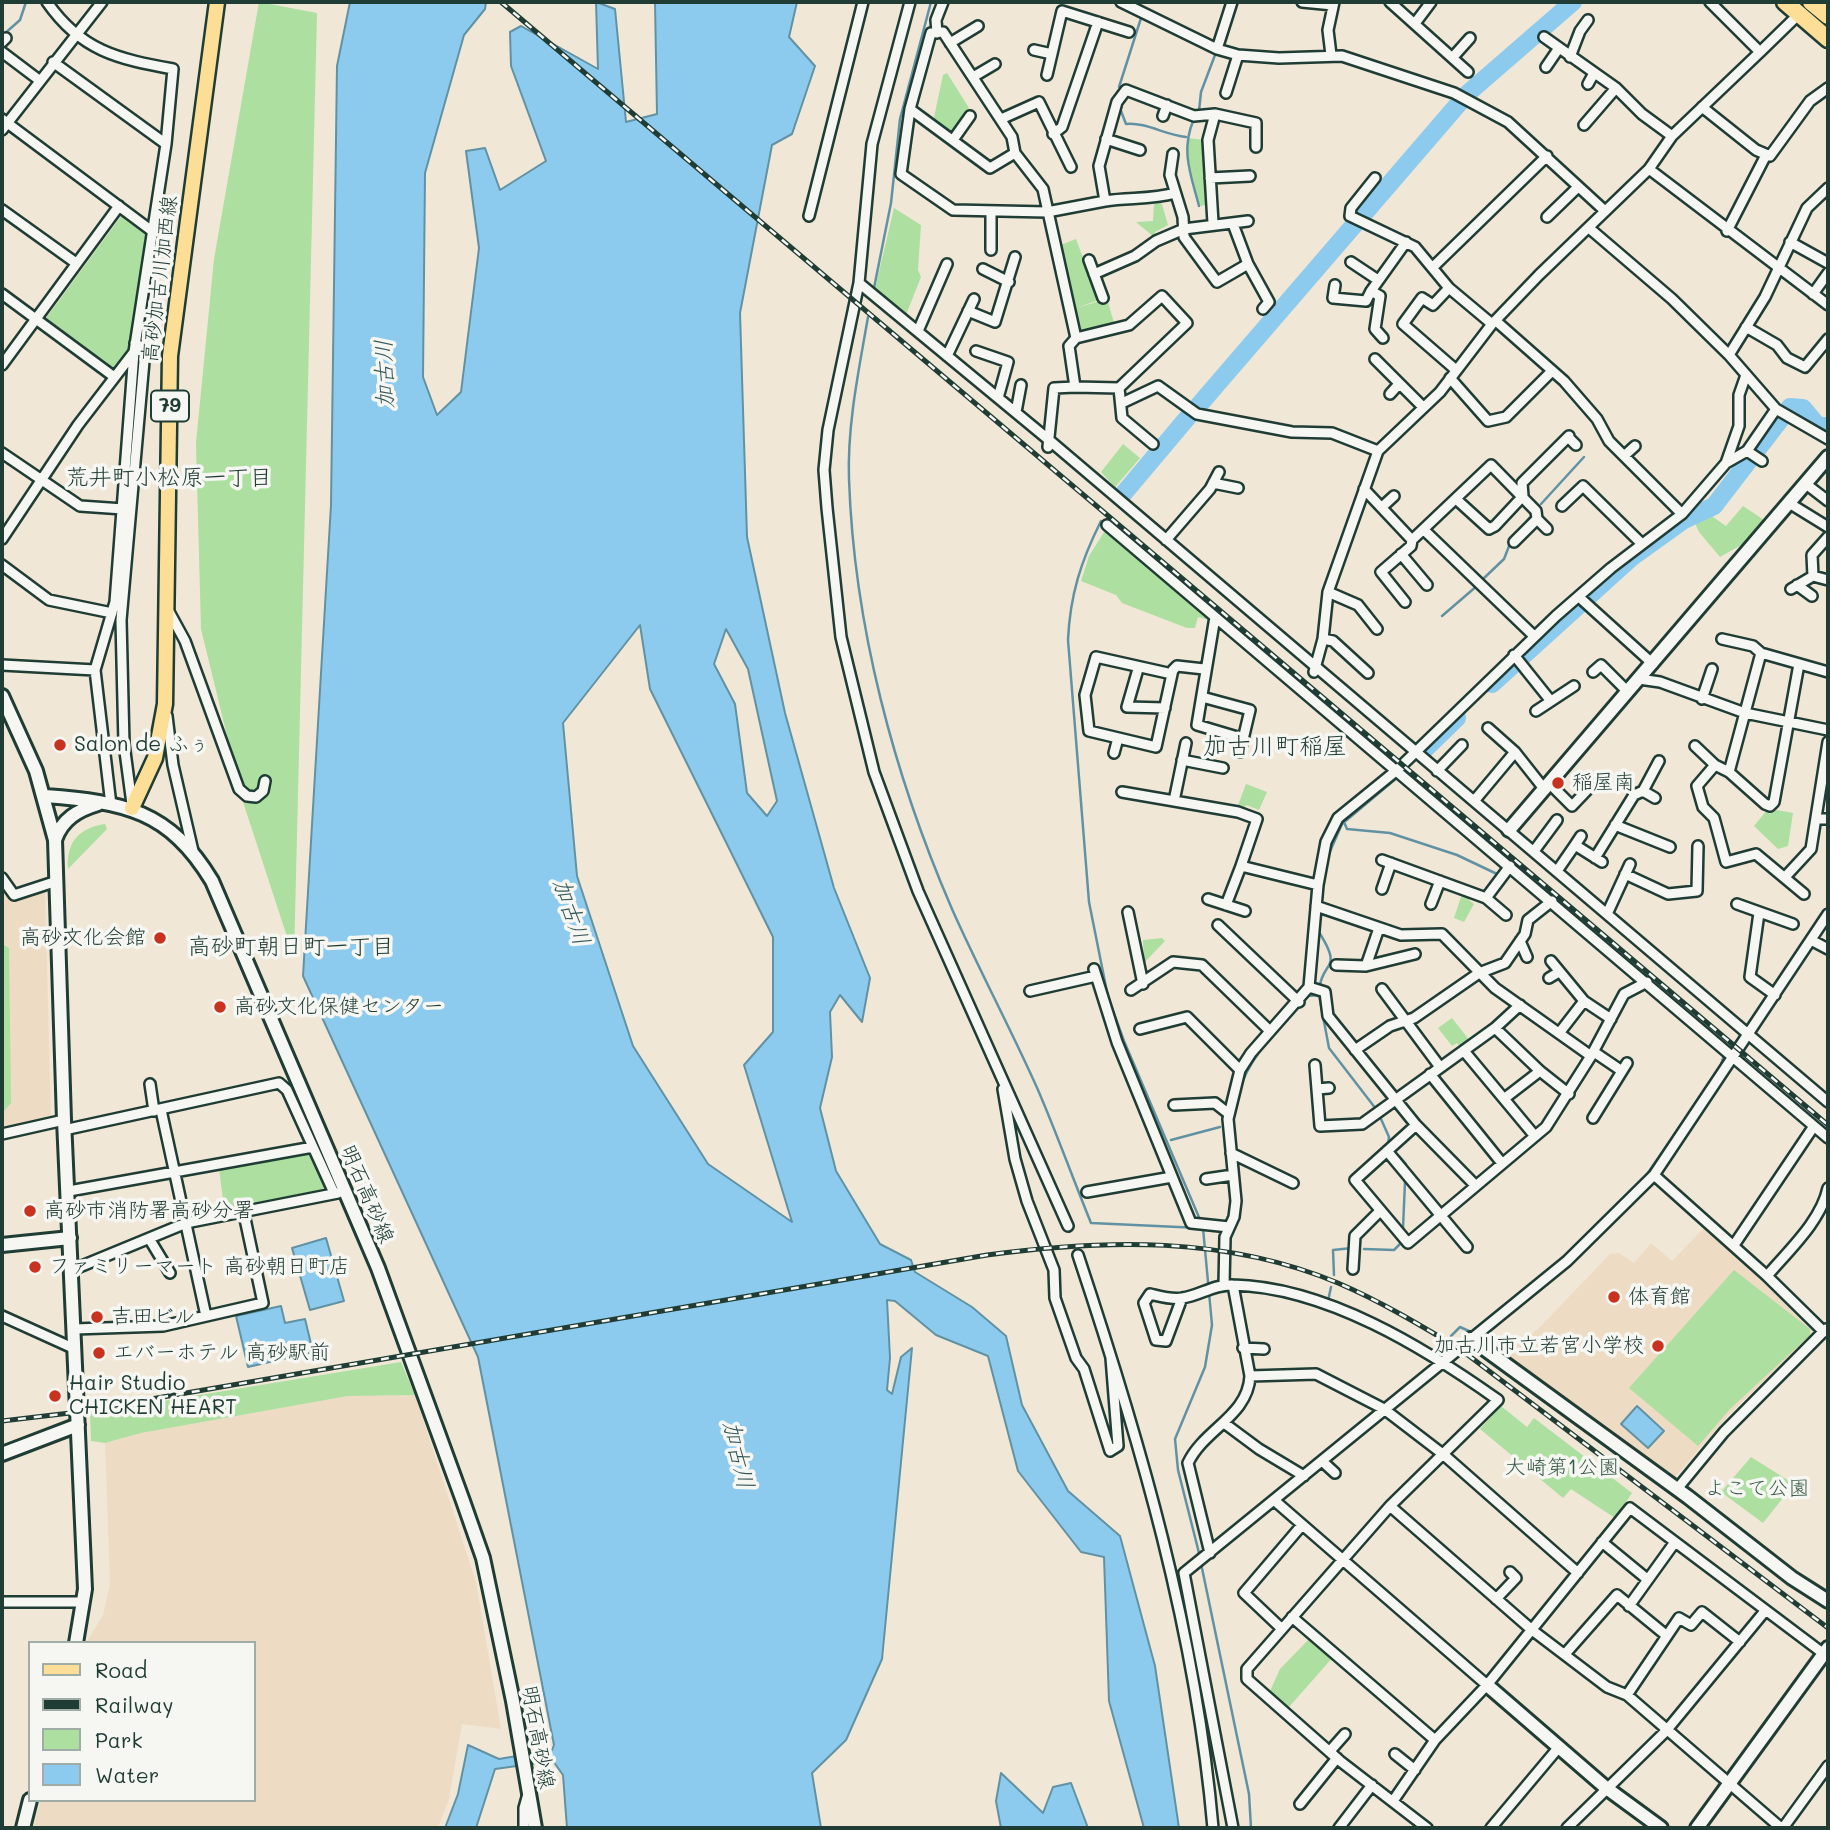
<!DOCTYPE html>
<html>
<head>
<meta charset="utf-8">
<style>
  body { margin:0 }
  #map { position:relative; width:1830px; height:1830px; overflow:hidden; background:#f1e7d6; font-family:Mali,sans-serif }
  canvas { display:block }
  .frame { position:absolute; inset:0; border:4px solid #1f3d34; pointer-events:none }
  .legend { position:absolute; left:28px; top:1641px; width:228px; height:161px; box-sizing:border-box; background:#f6f6f2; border:2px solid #a0aca6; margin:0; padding:9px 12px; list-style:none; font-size:21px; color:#1f3d34 }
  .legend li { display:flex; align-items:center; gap:14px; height:35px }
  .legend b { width:35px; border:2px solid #a0aca6 }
</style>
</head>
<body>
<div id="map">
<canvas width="1830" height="1830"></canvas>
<div class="frame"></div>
<ul class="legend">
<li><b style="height:9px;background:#fcde96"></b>Road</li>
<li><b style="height:9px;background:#1f3d34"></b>Railway</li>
<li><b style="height:19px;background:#acdfa0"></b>Park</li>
<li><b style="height:19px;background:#8dcbee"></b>Water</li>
</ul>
</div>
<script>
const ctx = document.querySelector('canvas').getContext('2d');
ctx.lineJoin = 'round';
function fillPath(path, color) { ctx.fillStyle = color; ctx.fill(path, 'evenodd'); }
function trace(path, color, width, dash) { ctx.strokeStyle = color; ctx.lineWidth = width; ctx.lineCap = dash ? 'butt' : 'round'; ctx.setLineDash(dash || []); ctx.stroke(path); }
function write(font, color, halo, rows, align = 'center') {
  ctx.font = font + ' Mali,"Klee One",sans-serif'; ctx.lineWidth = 7; ctx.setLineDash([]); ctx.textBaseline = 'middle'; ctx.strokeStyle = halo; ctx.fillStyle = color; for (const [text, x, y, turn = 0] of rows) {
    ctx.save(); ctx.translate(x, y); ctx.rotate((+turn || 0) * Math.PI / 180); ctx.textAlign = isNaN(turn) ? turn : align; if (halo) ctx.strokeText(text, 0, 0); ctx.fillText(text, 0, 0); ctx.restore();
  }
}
fillPath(new Path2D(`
  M2,885L12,899L45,888L51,1117L2,1129Z
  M1704,1228L1812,1328L1813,1335L1732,1411L1675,1477L1670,1479L1608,1427L1499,1357L1538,1329L1610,1254L1619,1253L1634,1263L1651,1243L1672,1261Z
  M415,1395L476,1582L501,1729L462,1724L449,1799L438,1828H33L41,1800H254V1643H86L103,1615L110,1584L105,1443L141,1433L348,1396Z`), '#eddcc3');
fillPath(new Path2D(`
  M259,2L317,13L294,958L244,805L201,629L196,443L214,259Z
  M947,73L969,108L954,131L947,132L933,122L943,75Z
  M1188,138L1204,140L1207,205L1199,206L1188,157Z
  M1161,201L1168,225L1155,232L1157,236L1154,237L1136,222L1153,221L1154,204Z
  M894,208L921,225L918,270L921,277L906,315L875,289Z
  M122,215L148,235L130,348L114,368L46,318Z
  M1076,239L1099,300L1076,308L1107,299L1115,326L1082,335L1078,331L1058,246Z
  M1123,444L1140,458L1115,487L1101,472Z
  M1743,506L1764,520L1750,540L1720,557L1699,532L1693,519L1703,510L1726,526Z
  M1106,529L1207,616L1209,620L1198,617L1195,628H1187L1122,603L1116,595L1081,581L1089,556Z
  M1246,784L1267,792L1259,810L1246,805L1244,810L1237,808Z
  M1767,810L1769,814L1777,810L1793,813L1788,846L1778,849L1754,826Z
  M105,824L107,829L68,869C66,842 79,828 105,824Z
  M1462,894L1471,897L1469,900L1474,904L1464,922L1454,918Z
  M1162,938L1165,941L1144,963L1143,940Z
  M2,944L9,948L11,1103L2,1113Z
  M1452,1018L1470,1041L1461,1048L1457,1043L1452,1046L1438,1028Z
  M307,1154L312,1157L329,1189L327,1192L225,1214L219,1169Z
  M1734,1270L1810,1329V1335L1730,1409L1698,1446L1629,1388Z
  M401,1362L415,1395L348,1396L141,1433L105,1443L91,1441L90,1413Z
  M1501,1406L1527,1427L1534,1418L1632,1493L1615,1518L1571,1489L1563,1498L1480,1429Z
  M1751,1457L1794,1484L1763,1523L1721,1492Z
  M1312,1636L1334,1656L1289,1707L1270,1691L1280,1669Z`), '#acdfa0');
const water = new Path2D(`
  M350,2H486L485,9L464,35L425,173L423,377L437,415L461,392L479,248L466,151L485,148L500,190L546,161L511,66L510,32L521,26L598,69L596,2L615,9L626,122L657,114L655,2H797L789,37L815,66L792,134L772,145L740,313L747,537L785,713L834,888L870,978L862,1022L840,995L830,1012L832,1057L820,1108L836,1171L880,1244L911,1260L915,1272L972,1307L1006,1336L1022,1405L1068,1491L1120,1536L1155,1666L1179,1828H1144L1109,1701L1104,1557L1081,1552L1018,1471L988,1356L936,1335L895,1301L887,1300L890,1358L887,1390L892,1394L901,1357L912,1348L882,1659L846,1740L812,1773L821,1828H567L563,1775L553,1761L495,1769L476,1828H445L458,1794L468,1745L499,1759L552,1750L554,1745L478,1357L303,976L331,505L337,66ZM640,625L650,689L773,937V1032L744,1065L792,1222L708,1164L633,1046L577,876L563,723ZM726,629L748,669L777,801L767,816L747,793L735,704L714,664Z
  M326,1238L344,1301L310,1310L292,1248Z
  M281,1306L285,1323L305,1319L313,1352L248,1367L236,1316Z
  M1637,1406L1664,1431L1648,1448L1621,1424Z
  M1001,1773L1043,1813L1053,1787L1071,1783L1088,1828H1001L996,1801Z`);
fillPath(water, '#8dcbee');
trace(water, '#6192a4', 2);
trace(new Path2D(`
  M3,35L20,20L26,2
  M1119,87L1142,15
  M1121,111L1126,124C1146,122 1165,135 1186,137
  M1199,111L1201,92L1215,55
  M1194,119C1180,150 1191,175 1199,206
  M874,288L891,203L900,119L931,2
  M868,317C859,369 847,426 849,479C854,626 894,775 952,909C979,970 1011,1029 1038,1090C1057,1134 1073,1179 1091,1223L1200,1228
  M1541,504L1584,457
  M1101,521C1081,561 1070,595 1068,640L1089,902L1108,997L1124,1041L1201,1222
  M1520,530L1531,516
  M1483,579L1504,559L1511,541
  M1442,616L1478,585
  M1344,822L1347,829L1390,833L1457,855L1497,874
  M1328,856L1342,824L1398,777
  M1319,995L1329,1048L1376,1109
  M1719,1071L1723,1058
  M1239,1091C1251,1052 1282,1027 1308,996L1319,995C1320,957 1346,974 1317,929
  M1381,1119L1389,1137L1388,1144
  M1171,1140L1220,1127
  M1399,1156L1406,1164
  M1643,1180L1699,1099
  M1203,1228L1212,1325L1205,1367L1175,1439L1178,1470L1198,1549L1249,1794L1251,1828
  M1403,1228L1405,1182
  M1364,1249L1394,1250L1402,1242
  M1334,1275L1333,1250L1352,1248
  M1328,1301L1331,1287
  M1451,1336L1460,1327L1471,1332L1572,1251
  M1439,1355L1444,1347`), '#6192a4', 2.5);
trace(new Path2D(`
  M1199,405L1467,94L1573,2
  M1124,493L1188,417
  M1492,684L1631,558L1684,520L1714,506L1790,407L1803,408L1818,426H1828
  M1423,751L1457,718`), '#8dcbee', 18);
const street = new Path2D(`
  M47,2C81,51 118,59 173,69L166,144L134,352L115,602L95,670L111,805
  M910,2L872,144L859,283L828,430L824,470L827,508L841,637L874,772L918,891L1068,1226
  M1121,2L1217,49L1238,55L1279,58L1342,56L1454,93L1508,122L1605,211
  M1302,2L1333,5
  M1390,2L1468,72
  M1416,22L1431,2
  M937,33L936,20L943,2
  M1544,37L1616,88L1642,114L1672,136
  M2,42L6,38
  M950,43L978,26
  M1217,49L1232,2
  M1034,50L1052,54
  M2,52L39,80
  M1760,52L1799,14
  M1331,55L1328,30L1334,2
  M1453,57L1470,38
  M1570,57L1580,31L1588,20
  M53,62L166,144
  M1546,67L1559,48
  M1047,75L1062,11L1129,32
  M973,77L995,64
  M1588,84L1594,73
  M1226,93L1238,55
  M1702,107L1756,150L1770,156L1810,101L1828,88
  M910,109L990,168L1015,153
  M1163,116L1167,105
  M2,119L152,231
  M1001,119L1039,102L1071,167
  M1584,125L1616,88
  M2,130L102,2
  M1053,134L1062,127L1098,22
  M1106,139L1140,150
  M953,140L970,116
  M1173,154L1170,175L1183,217L1184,237L1217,282L1248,264
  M1649,169L1828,305
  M1210,178L1250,176
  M1375,178L1351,208L1350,216L1415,247L1449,288L1492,324
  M1105,201C1129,197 1151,200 1175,193
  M2,210L76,263
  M991,212V250
  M809,216L863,2
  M1547,217L1578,187
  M1213,223L1208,140L1215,114
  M1233,224L1248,264L1269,302L1263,309
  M1589,228L1672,299L1729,355L1776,409L1828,439
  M1727,231L1766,155
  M1790,242L1828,263
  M1089,260L1103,298
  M1351,262L1378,280
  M1433,267L1547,156
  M983,269L1009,282
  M1094,274L1135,256L1156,241L1184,229L1248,221
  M859,283L1049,440L1828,1102
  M1335,285L1333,298L1366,301L1371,291
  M1449,288L1433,305L1422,298L1403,324L1456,370
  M2,294L113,376
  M1813,294L1828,273
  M968,311L995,322L1015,257
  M1496,321L1564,381L1597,419L1609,441L1682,514
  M1746,327L1777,345L1787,358L1805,367L1828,339
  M918,331L947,264
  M1383,338L1375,329L1380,296L1371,291L1406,242
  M976,351L1008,362L998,398
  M1729,355L1765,297L1807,208L1828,188
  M947,356L974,299
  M1375,359L1423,407
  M2,365L119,206
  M1450,378L1488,421L1506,417L1552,371
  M1075,387L1119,388L1187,323L1162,296L1129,325L1076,338
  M1119,388L1122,418L1153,444
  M1390,394L1399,384
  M1122,403L1158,386L1197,414L1292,432L1332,433L1378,451
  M1016,412L1021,385
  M1568,437L1576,445
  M1048,447L1054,388L1075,387L1069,346L1076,338L1043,189L1015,153L1012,137L943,32L931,33L910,109L901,174L953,210L1047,212L1105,201L1099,166L1117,102L1126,90L1194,116L1215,114L1256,123V147
  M1747,451L1762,461
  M2,453L80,506L123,509
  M1624,456L1635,446
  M1726,463L1739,426V395L1746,375
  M1213,483L1238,488
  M1806,484L1828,501
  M1364,489L1412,540
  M1456,499L1489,529L1495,526L1523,496L1522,483L1569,436
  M1789,503L1828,527
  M1562,506L1583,486L1642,544
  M1382,507L1394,496
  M1107,525L1828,1138
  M1424,530L1534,636
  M2,539L78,425L134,352
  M1166,540L1210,489L1219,472
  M1514,542L1537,519
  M1401,554L1427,585
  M2,565L49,600L112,613
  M1813,576L1828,580
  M1797,585L1812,596
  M1791,589L1813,576L1812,555L1828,537
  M1328,592L1358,605L1377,629
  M1579,597L1653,664
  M1405,602L1381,572L1411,546L1412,540L1491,465L1536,511L1537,519L1547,529
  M167,608L185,641L239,789L247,796L256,797L263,791L265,781
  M1215,617L1197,725L1244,739
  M1323,639L1333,641L1368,673
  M1722,639L1753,646L1761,653
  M1514,655L1550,700
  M1799,664L1774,802L1770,806L1765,804L1729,772L1715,765L1697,786L1703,807L1714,818L1726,862L1756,854L1804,894
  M2,665L95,670
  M1138,669L1127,707L1165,708
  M1314,672L1323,639L1328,592L1378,451L1440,392L1492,324L1539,275L1649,169L1672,136L1760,52L1710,2
  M1593,672L1601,665L1628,692
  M1172,674L1096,657L1085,695L1089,731L1156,747L1172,674L1173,670L1177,666L1204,669
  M1639,679L1660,682L1745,713L1828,730
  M1202,697L1250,710L1240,752
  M1702,699L1712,669
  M1536,711L1574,686
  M167,716L173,765L193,851
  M1488,728L1515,752L1545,790
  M1695,746L1715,765
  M1114,753L1118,738
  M1182,760L1223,768
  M1437,771L1462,745
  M1729,772L1761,653L1828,672
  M1550,784L1572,806L1593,784
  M1643,791L1655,798
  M1122,792L1238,812L1257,819L1241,866L1318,885
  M1174,801L1186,743
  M1474,801L1515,752
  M132,804L124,744L121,620L145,350L135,343
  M1816,819H1828
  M1615,825L1670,847
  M1575,845L1581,836
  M1534,851L1557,820
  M1595,858L1634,795L1643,791L1659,761
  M1382,860L1486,898L1510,866
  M1557,871L1575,845L1602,862
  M1625,874L1668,894L1697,891L1698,846
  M1786,876L1811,849L1828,742
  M2,878L14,895L57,881
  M1382,889L1391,863
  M1486,898L1506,915
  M1208,899L1245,911
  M1431,904L1440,881
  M1737,904L1793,924
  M1226,905L1241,866
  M1316,906L1401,935L1442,934L1495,988L1591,1056
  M1128,912L1143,984
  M1759,913L1750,977L1775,995
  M1607,914L1630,864
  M1218,925L1299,1002
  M1811,940L1828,949
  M1520,941L1527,957
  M1551,961L1584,1001L1611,1019
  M1336,965L1366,966L1415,954
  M1366,966L1379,928
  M1094,969L1117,1042L1191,1223L1229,1227
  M1549,978L1559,972
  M1309,987L1325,992L1328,1016L1416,1125L1475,1185
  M1382,989L1440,1067
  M1131,990L1173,962L1202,965L1270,1031
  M1030,991L1096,976
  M1495,1028L1540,1071L1569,1094
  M1140,1029L1187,1017L1240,1070
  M1560,1032L1584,1001
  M1355,1050L1390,1026L1414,1018L1479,973L1505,963L1525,934L1528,920L1552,901
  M1464,1051L1534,1135
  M1594,1052L1622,1071
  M1315,1065L1320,1126L1362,1124L1495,1028L1520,1005
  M1430,1074L1501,1162
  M150,1084L154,1111
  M1003,1089L1015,1159L1027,1201L1054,1270L1055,1298L1076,1358L1084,1369L1110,1451L1118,1446L1111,1358
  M1317,1089L1329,1088
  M1505,1098L1540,1071
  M1174,1105L1215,1103L1229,1114
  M161,1110L206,1316
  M1593,1118L1627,1063
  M1416,1125L1355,1180L1408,1243L1546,1127L1591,1056L1624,994L1647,982
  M64,1130L279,1083L287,1090L334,1193
  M2,1134L64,1120
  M1387,1151L1467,1247
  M1231,1153L1293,1183
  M1654,1175L1767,1276L1824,1332
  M1206,1179L1233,1175
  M69,1191L313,1147
  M1087,1192L1172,1177
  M150,1240L170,1273
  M1734,1245L1814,1126
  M1078,1255C1140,1441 1196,1632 1213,1828
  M1353,1269L1355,1236L1380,1211
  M72,1270L186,1223L338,1193
  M1767,1276C1789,1250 1821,1221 1828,1188
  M1224,1285L1225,1237L1234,1217L1236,1201L1228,1119L1240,1070L1251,1053L1309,987L1318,885L1326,842L1338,818L1397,770L1556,616L1611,568L1682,514L1726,463L1747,451L1776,409
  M1233,1285L1250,1376L1316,1374L1384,1409L1444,1455L1578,1573
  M1182,1298L1166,1341L1156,1340L1144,1303L1150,1294C1159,1296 1172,1300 1182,1298C1199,1296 1214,1284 1233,1285C1326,1287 1425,1348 1498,1400L1390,1506L1247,1669V1679L1340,1761L1427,1828
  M2,1316L75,1349
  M74,1329L163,1326L263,1303L244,1214
  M1243,1348L1264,1349
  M1224,1423L1259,1449L1304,1476
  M1322,1461L1335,1473
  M1677,1489L1724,1432L1826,1329
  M1275,1501L1487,1685
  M1390,1506L1532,1630L1607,1687L1627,1695L1781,1828
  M1602,1542L1647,1579
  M1210,1553L1188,1463C1204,1429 1248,1416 1250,1376
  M1496,1599L1516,1578L1510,1572
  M2,1602H84
  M1629,1606L1675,1542
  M1292,1617L1435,1740
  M1282,1629L1244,1593L1302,1525
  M1565,1654L1617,1595L1667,1636
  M1627,1695L1679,1618L1691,1625L1702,1612L1740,1642
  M1330,1751L1345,1734
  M1395,1754L1415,1770
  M1393,1801L1435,1740L1487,1685L1630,1508L1824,1654
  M1300,1804L1337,1758
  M524,1828V1808L528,1794
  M1233,1828L1184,1573L1567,1261L1654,1175L1828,914
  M1339,1828L1372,1785
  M1491,1828L1559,1747
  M1567,1828L1666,1731L1765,1611
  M1783,1828L1828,1766`);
const secondary = new Path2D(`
  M2,696L36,771L55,840L64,1120L85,1589L76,1643
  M45,796C124,802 169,810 212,881L378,1268L463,1501L483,1558L513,1701L535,1828
  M1509,830L1828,457
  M55,840C62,819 78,810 98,804
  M2,1245L70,1238
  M1471,1339L1688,1497L1792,1578L1828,1601
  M2,1454L78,1425
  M1487,1685L1605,1787L1661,1828
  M23,1828L30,1800
  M1697,1828L1828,1648`);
const primary = new Path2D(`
  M132,808L155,758L165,704L170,356L217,2`);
const highway = new Path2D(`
  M1785,2L1828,39
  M1811,2L1828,16`);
trace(street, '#1f3d34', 14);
trace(secondary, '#1f3d34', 18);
trace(primary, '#1f3d34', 19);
trace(highway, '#1f3d34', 21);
trace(street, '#f6f6f2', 9);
trace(secondary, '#f6f6f2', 12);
trace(primary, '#fcde96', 14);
trace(highway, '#fcde96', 16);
const rail = new Path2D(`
  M501,2L1828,1125
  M2,1421L70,1413L987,1255C1105,1239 1226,1236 1338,1283C1380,1301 1420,1325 1460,1349L1828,1628`);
trace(rail, '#1f3d34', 5);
trace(rail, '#f6f6f2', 2.5, [8]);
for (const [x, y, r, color] of [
  [60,745,7,"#c8321e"],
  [1558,783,7,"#c8321e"],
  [160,938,7,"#c8321e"],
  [220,1007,7,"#c8321e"],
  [30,1211,7,"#c8321e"],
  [35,1267,7,"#c8321e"],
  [1614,1297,7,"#c8321e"],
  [97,1317,7,"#c8321e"],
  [1658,1346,7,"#c8321e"],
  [99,1353,7,"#c8321e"],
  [55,1396,7,"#c8321e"]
]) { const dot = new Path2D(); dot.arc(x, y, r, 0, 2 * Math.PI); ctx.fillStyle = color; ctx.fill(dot); trace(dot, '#f6f6f2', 2.5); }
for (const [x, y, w] of [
  [170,406,38]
]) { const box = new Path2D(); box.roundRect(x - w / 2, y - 15.5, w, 31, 5); ctx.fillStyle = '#f6f6f2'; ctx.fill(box); trace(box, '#1f3d34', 2); }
write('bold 19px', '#1f3d34', null, [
  ["79",170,406]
]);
write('21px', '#1f3d34', '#f6f6f2', [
  ["高砂加古川加西線",160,279,-83],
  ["明石高砂線",367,1194,67],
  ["明石高砂線",538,1737,80]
]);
write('21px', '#1f3d34', '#f6f6f2', [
  ["Salon de ふぅ",74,745],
  ["稲屋南",1572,783],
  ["高砂文化会館",146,938,"right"],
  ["高砂文化保健センター",234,1007],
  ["高砂市消防署高砂分署",44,1211],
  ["ファミリーマート 高砂朝日町店",49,1267],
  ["体育館",1628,1297],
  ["吉田ビル",111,1317],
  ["加古川市立若宮小学校",1644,1346,"right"],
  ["エバーホテル 高砂駅前",113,1353],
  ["Hair Studio",69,1384],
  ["CHICKEN HEART",69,1408]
], 'left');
write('21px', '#3b5d4a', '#f6f6f2', [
  ["大崎第1公園",1562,1468],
  ["よこて公園",1757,1489]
]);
write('italic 23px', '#355959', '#f6f6f2', [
  ["加古川",385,374,-92],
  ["加古川",571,912,71],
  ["加古川",738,1455,77]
]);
write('23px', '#1f3d34', '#f6f6f2', [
  ["荒井町小松原一丁目",169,478],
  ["高砂町朝日町一丁目",291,947]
]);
write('24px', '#1f3d34', '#f6f6f2', [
  ["加古川町稲屋",1275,747]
]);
</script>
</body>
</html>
